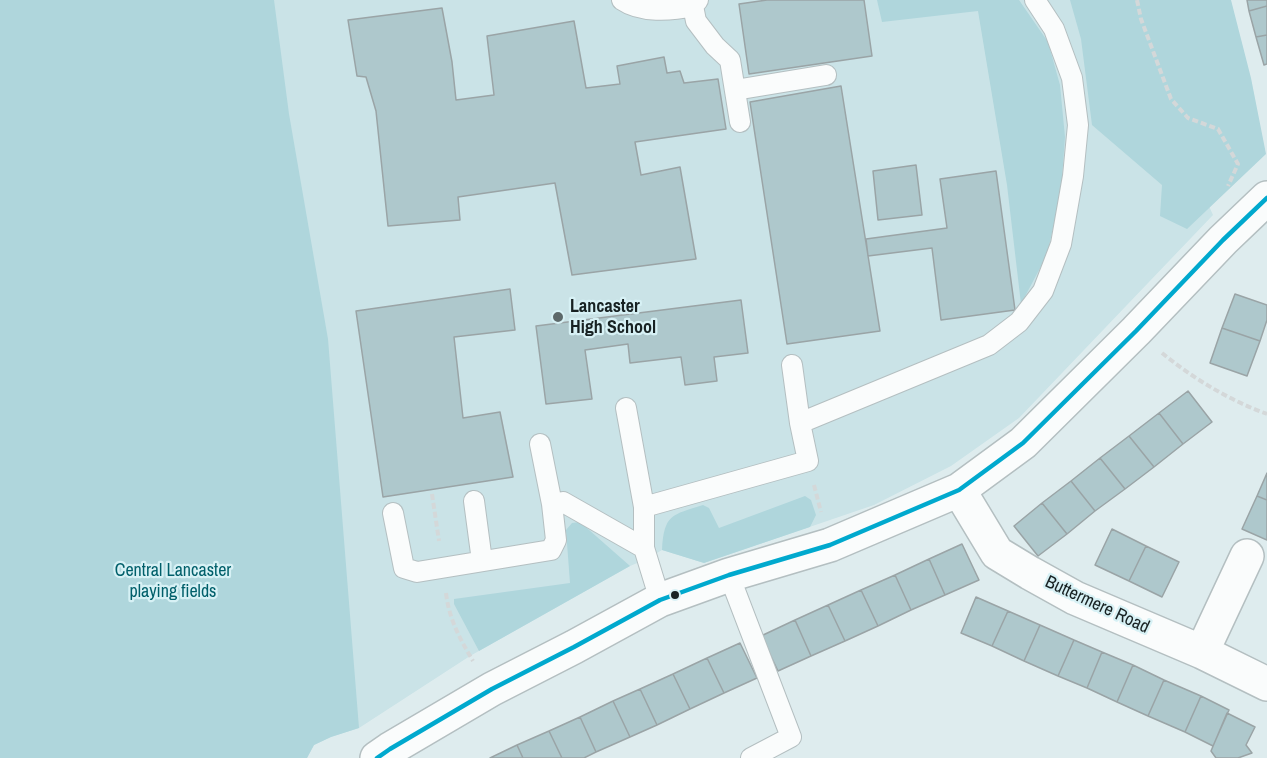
<!DOCTYPE html>
<html>
<head>
<meta charset="utf-8">
<style>
  body { margin:0 }
  canvas { display:block; background:#deecee }
</style>
</head>
<body>
<canvas width="1267" height="758"></canvas>
<script>
const ctx = document.querySelector('canvas').getContext('2d');
ctx.lineJoin = 'round';
function fillPath(path, color) { ctx.fillStyle = color; ctx.fill(path, 'evenodd'); }
function trace(path, color, width, dash) { ctx.strokeStyle = color; ctx.lineWidth = width; ctx.lineCap = dash ? 'butt' : 'round'; ctx.setLineDash(dash || []); ctx.stroke(path); }
function write(font, color, halo, rows, align = 'center') {
  ctx.font = font + ' "Archivo Narrow",sans-serif'; ctx.lineWidth = 4.5; ctx.setLineDash([]); ctx.textBaseline = 'middle'; ctx.strokeStyle = halo; ctx.fillStyle = color; for (const [text, x, y, turn = 0] of rows) {
    ctx.save(); ctx.translate(x, y); ctx.rotate((+turn || 0) * Math.PI / 180); ctx.textAlign = isNaN(turn) ? turn : align; if (halo) ctx.strokeText(text, 0, 0); ctx.fillText(text, 0, 0); ctx.restore();
  }
}
fillPath(new Path2D(`
  M0,0H1116L1213,215L1019,418L951,466L874,505L704,563L662,550L647,559L630,566L470,656L359,728L331,737L314,745L307,758H0Z`), '#cae3e7');
fillPath(new Path2D(`
  M0,0H274L289,114L328,339L359,728L331,737L314,745L307,758H0Z
  M877,0H1019L1048,42L1060,85L1065,137L1061,192L1047,255L1021,304L1007,185L978,11L882,22Z
  M1070,0H1231L1251,78L1266,154L1187,229L1160,216L1162,185L1092,125L1081,39Z
  M805,496L811,500L816,515L810,527L704,563L662,550C664,514 672,515 703,505L709,508L719,528Z
  M580,522L630,566L479,651L454,604V599L570,583L566,530L572,523Z`), '#afd6dc');
const building = new Path2D(`
  M767,0H864L872,56L749,74L739,4Z
  M1247,0H1267V6L1249,11Z
  M1267,6V35L1256,37L1249,11Z
  M442,8L452,62L456,100L494,95L487,36L574,21L586,88L620,84L617,66L664,57L667,73L680,71L684,83L718,79L726,129L635,142L641,175L680,167L696,259L572,275L555,183L458,197L460,220L388,226L376,111L366,77L357,76L348,20Z
  M1267,35V64L1264,65L1256,37Z
  M841,86L880,331L787,344L750,102Z
  M916,165L922,215L878,220L873,171Z
  M996,171L1015,310L941,320L932,248L868,256L866,239L947,228L940,179Z
  M510,289L515,330L454,337L463,418L500,412L513,477L383,497L356,311Z
  M1235,294L1267,305V320L1260,341L1222,328Z
  M741,300L748,353L714,357L717,381L685,385L681,357L630,363L628,344L585,350L592,399L546,404L536,326Z
  M1222,328L1260,341L1247,376L1210,363Z
  M1188,391L1212,422L1183,444L1159,413Z
  M1159,413L1183,444L1154,467L1129,436Z
  M1129,436L1154,467L1125,489L1100,458Z
  M1100,458L1125,489L1095,511L1071,481Z
  M1267,473V500L1257,496Z
  M1071,481L1095,511L1067,534L1042,503Z
  M1257,496L1267,500V540L1242,529Z
  M1042,503L1067,534L1038,556L1014,526Z
  M1112,529L1146,546L1129,581L1095,565Z
  M962,544L979,580L945,595L929,559Z
  M1146,546L1179,562L1162,597L1129,581Z
  M929,559L945,595L911,610L895,575Z
  M895,575L911,610L878,626L861,590Z
  M861,590L878,626L845,641L828,605Z
  M976,597L1008,611L992,646L961,633Z
  M828,605L845,641L811,656L795,620Z
  M1008,611L1040,625L1024,661L992,646Z
  M795,620L811,656L778,671L761,636Z
  M1040,625L1074,640L1058,676L1024,661Z
  M1074,640L1102,652L1087,688L1058,676Z
  M740,643L757,678L724,693L707,658Z
  M1102,652L1133,665L1117,702L1087,688Z
  M707,658L724,693L690,709L673,674Z
  M1133,665L1164,680L1148,716L1117,702Z
  M673,674L690,709L657,725L640,689Z
  M1164,680L1201,696L1185,732L1148,716Z
  M640,689L657,725L630,737L613,701Z
  M1201,696L1229,710L1213,746L1185,732Z
  M613,701L630,737L596,752L580,717Z
  M1227,713L1255,727L1246,745L1252,753L1238,758H1216L1211,751Z
  M580,717L596,752L584,758H562L549,731Z
  M549,731L562,758H523L517,745Z
  M517,745L523,758H490Z`);
fillPath(building, '#aec8cc');
trace(building, '#9aa4a6', 1.5);
const lane = new Path2D(`
  M622,0C641,13 671,11 693,6
  M698,0L693,6L696,21L715,46L730,60L740,122
  M735,90L826,75
  M626,408L644,507
  M800,423L989,345L1019,322L1043,291L1061,244L1073,176L1078,125L1072,78L1054,29L1035,0
  M540,444L552,504
  M474,501L482,561
  M393,513L404,568L417,572L551,550L556,540L552,504L563,502L644,548
  M729,575L791,737L751,758
  M660,600L644,548V507L808,461L800,423L792,365`);
const street = new Path2D(`
  M959,490L997,553L1030,573L1075,598L1202,652L1267,684
  M1202,652L1247,556
  M377,758L390,749L492,689L574,647L660,600L729,575L830,545L959,490L1023,443L1136,331L1223,240L1267,198`);
trace(lane, '#b4bfc1', 22);
trace(street, '#b4bfc1', 36);
trace(new Path2D(`
  M1137,0L1141,19L1171,99L1188,118L1218,129L1238,164L1228,186
  M1162,353C1194,379 1229,400 1267,414
  M814,485L821,512
  M432,494L439,541
  M446,593C449,619 460,639 473,661`), '#d4d8d9', 4, [6, 3]);
trace(lane, '#fafcfc', 20);
trace(street, '#fafcfc', 33);
trace(new Path2D(`
  M377,758L390,749L492,689L574,647L660,600L729,575L830,545L959,490L1023,443L1136,331L1223,240L1267,198`), '#00a9ce', 4.5);
for (const [x, y, r, color] of [
  [558,317,6,"#5d696a"],
  [675,595,5,"#182223"]
]) { const dot = new Path2D(); dot.arc(x, y, r, 0, 2 * Math.PI); ctx.fillStyle = color; ctx.fill(dot); trace(dot, '#d7f1f5', 2); }
write('bold 18px', '#182223', '#d7f1f5', [
  ["Lancaster",570,307],
  ["High School",570,328]
], 'left');
write('18px', '#005f6a', '#d7f1f5', [
  ["Central Lancaster",173,571],
  ["playing fields",173,592]
]);
write('18px', '#182223', '#d7f1f5', [
  ["Buttermere Road",1097,605,25]
]);
</script>
</body>
</html>
